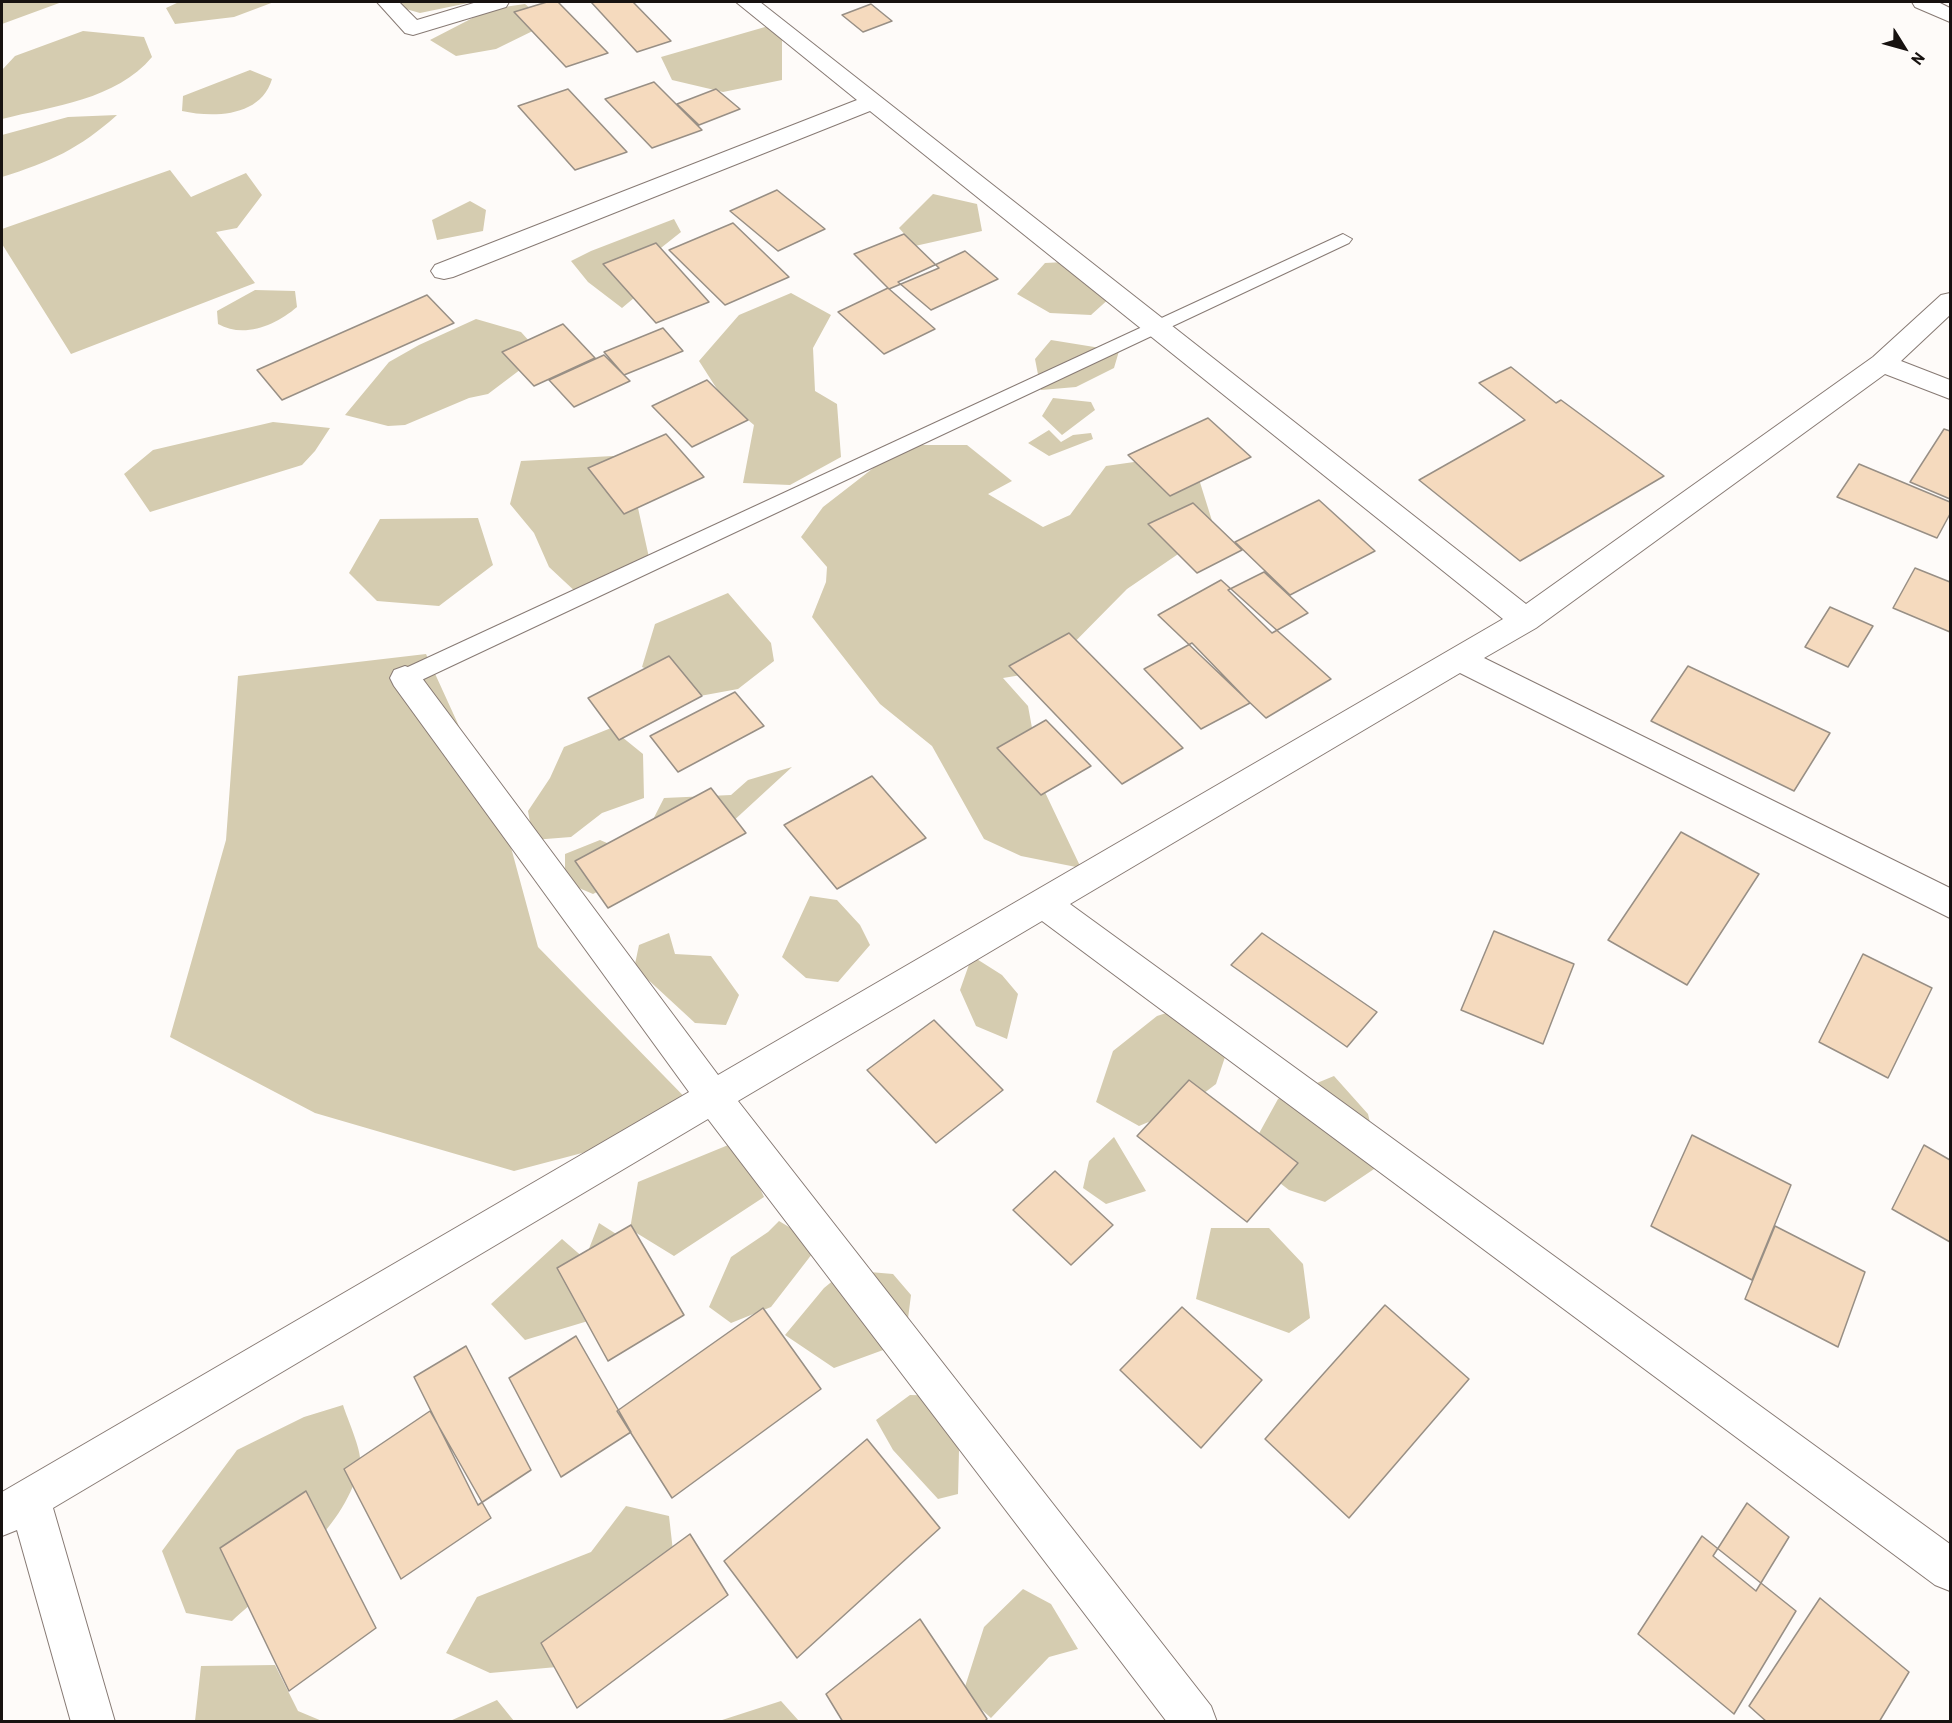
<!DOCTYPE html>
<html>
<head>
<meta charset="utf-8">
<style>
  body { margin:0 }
  #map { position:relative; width:1952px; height:1723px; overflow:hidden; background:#fefbf9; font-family:Barlow,sans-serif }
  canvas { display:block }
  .frame { position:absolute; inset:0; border:3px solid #171210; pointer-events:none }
  .north { position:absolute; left:1874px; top:18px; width:60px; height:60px; -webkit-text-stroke:4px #fefbf9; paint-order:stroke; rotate:127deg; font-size:16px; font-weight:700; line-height:24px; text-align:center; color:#171210 }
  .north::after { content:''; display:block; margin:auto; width:21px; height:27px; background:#171210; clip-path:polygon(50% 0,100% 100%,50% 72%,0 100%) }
</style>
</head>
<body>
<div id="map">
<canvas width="1952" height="1723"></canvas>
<div class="frame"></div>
<div class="north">N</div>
</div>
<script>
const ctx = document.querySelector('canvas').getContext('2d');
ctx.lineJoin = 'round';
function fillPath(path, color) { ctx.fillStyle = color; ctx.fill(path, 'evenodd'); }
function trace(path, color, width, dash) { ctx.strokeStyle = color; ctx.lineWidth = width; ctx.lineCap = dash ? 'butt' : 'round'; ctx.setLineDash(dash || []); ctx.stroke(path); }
fillPath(new Path2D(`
  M2,2H62L2,24Z
  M179,2H274L234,17L175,24L166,8Z
  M381,2H473L420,13Z
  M525,4L549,23L496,49L456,56L430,40L490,9Z
  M765,27L785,30L782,41V80L723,92L672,80L661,57Z
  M83,31L144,37L152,57C116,100 53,106 2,119V70L15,56Z
  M250,70L272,79C261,117 213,118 182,111L183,96Z
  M117,115C79,149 50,162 2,177V135L68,117Z
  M170,170L191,197L246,173L262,195L237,228L216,232L255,283L71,354L2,244V229Z
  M933,194L977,204L982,231L915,246L899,228Z
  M470,201L486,210L483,231L437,240L432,220Z
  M674,219L681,232L642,263L647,287L622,308L588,282L571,261L591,251Z
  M1084,261L1122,287L1091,315L1050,313L1017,294L1045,263Z
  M255,290L295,291L297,307C276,325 244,339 218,324L217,311Z
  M791,293L831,315L813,348L815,391L837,404L841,457L790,485L743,483L754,425L724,400L699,361L739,315Z
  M476,319L521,332L541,354L488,394L469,398L405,425L388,426L345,415L389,362L419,345Z
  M1051,340L1119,351L1114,368L1076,387L1041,390L1035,359Z
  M1053,398L1091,402L1095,410L1062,435L1042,416Z
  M273,422L330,428L315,451L302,465L150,512L124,474L153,450Z
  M1049,430L1061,442L1073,435L1091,433L1093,439L1049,456L1028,443Z
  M903,445H967L1012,481L988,494L1043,527L1070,515L1106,466L1162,458L1198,476L1213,524L1206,535L1127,589L1046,671L1003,678L1028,706L1043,788L1081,868L1021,856L984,839L932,746L880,704L812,617L826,582L827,567L801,537L823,507Z
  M613,456L636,499L652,571L579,595L549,567L534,533L510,504L521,461Z
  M478,518L493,565L439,606L377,601L349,573L380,519Z
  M728,593L771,643L774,661L738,689L689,698L671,680L642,667L655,624Z
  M426,654L506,829L538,947L707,1120L514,1171L315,1113L170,1037L226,840L238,676Z
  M611,728L643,754L644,798L602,813L571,837L533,840L528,811L550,778L564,747Z
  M792,767L730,824L640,845L664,798L731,795L748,780Z
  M600,840L621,849L626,877L593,894L565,882V854Z
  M810,896L837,900L860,925L870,945L838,982L806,978L782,957Z
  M669,933L675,954L711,956L739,995L726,1025L695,1023L643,975L635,964L639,945Z
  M972,956L1002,975L1018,994L1007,1039L976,1026L960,990Z
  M1194,1004L1226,1054L1216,1084L1187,1106L1139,1126L1096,1102L1113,1051L1157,1016Z
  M1334,1076L1368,1114L1380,1165L1325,1202L1289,1190L1246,1157L1278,1099Z
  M1114,1137L1146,1191L1106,1204L1083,1188L1089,1161Z
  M738,1141L764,1197L674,1256L630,1229L638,1182Z
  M779,1221L819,1245L771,1307L731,1323L709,1307L731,1257L768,1232Z
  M599,1223L649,1255L588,1321L525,1340L491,1304L562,1239L585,1259Z
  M1211,1228H1269L1303,1264L1310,1318L1289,1333L1196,1299Z
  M846,1270L893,1274L911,1295L905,1342L834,1368L785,1335L824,1288Z
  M910,1395L951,1396L959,1451L958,1494L938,1499L893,1450L876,1420Z
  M343,1405C347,1418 362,1451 360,1462C349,1526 278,1579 232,1621L186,1613L162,1551L237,1450L304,1417Z
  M626,1506L669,1516L674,1560L557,1667L490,1673L446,1653L477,1597L591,1552Z
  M1023,1589L1051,1604L1078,1649L1049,1657L991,1718L963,1693L984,1627Z
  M275,1665L298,1711L322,1721H195L201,1666Z
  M497,1700L514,1721H450Z
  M781,1701L799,1721H719Z`), '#d5ccb0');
const building = new Path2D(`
  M547,2H558L608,53L566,67L514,12Z
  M591,2H633L671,41L637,52Z
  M871,4L892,21L863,32L842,15Z
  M654,82L702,130L652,148L605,99Z
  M568,89L627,152L575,170L518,106Z
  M716,89L740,109L699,125L677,104Z
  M777,190L825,229L778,251L730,211Z
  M733,223L789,277L725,305L669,250Z
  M904,234L939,268L889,289L854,254Z
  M656,243L709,302L656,323L603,264Z
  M965,251L998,279L931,310L898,282Z
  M888,288L935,329L884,354L838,312Z
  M427,295L454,323L282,400L257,370Z
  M563,324L595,358L534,386L502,352Z
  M663,328L683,351L624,375L604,352Z
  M604,355L630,381L574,407L549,380Z
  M1511,367L1556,403L1561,400L1664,476L1520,561L1419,480L1525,420L1479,383Z
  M707,380L748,420L692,447L652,406Z
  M1208,418L1251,457L1170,496L1128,455Z
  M1944,429L1950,431V499L1910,482Z
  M666,434L704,477L624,514L588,468Z
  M1859,464L1950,502V514L1937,538L1837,497Z
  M1319,500L1375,551L1290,595L1235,542Z
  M1193,503L1242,550L1197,573L1148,524Z
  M1915,568L1950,582V632L1893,608Z
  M1264,572L1308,613L1272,633L1228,590Z
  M1221,580L1331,679L1266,718L1158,615Z
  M1830,607L1873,626L1848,667L1805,647Z
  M1069,633L1183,748L1122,784L1009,666Z
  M1192,643L1250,703L1201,729L1144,669Z
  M669,656L702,696L619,740L588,698Z
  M1688,666L1830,733L1794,791L1651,721Z
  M735,692L764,726L678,772L650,736Z
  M1046,720L1091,766L1041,795L997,748Z
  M872,776L926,838L837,889L784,825Z
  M711,788L746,833L608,908L575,861Z
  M1681,832L1759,874L1687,985L1608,940Z
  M1494,931L1574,964L1543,1044L1461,1010Z
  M1262,933L1377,1012L1347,1047L1231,965Z
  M1863,954L1932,988L1888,1078L1819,1042Z
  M934,1020L1003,1090L936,1143L867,1070Z
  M1189,1080L1298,1163L1247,1222L1137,1136Z
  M1692,1135L1791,1185L1752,1280L1651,1226Z
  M1924,1145L1950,1160V1242L1892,1209Z
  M1055,1171L1113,1225L1071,1265L1013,1210Z
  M631,1225L684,1315L608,1361L557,1268Z
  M1775,1226L1865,1272L1838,1347L1745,1299Z
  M1385,1305L1469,1379L1349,1518L1265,1439Z
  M1182,1307L1262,1380L1201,1448L1120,1370Z
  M763,1308L821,1389L672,1498L617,1411Z
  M576,1336L631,1432L561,1477L509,1378Z
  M466,1346L531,1470L478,1505L414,1377Z
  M430,1411L491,1518L401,1579L344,1469Z
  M867,1439L940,1528L797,1658L724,1561Z
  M306,1491L376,1628L289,1691L220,1548Z
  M1747,1503L1789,1537L1756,1591L1713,1556Z
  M690,1534L728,1595L577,1708L541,1643Z
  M1702,1536L1796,1611L1734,1714L1638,1634Z
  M1820,1598L1909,1672L1879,1722H1767L1749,1706Z
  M920,1619L987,1719L984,1722H843L826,1694Z`);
fillPath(building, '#f5dabe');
trace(building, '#988f85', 1.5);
const service = new Path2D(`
  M1343,234L1352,239L1349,243L413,684L405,686L397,684L394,678L397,672Z`);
const minor = new Path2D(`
  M377,2H399L417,20L477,2H509L506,7L413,35L405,33Z
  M736,2H760L1526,604L1873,357L1941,295L1950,293V315L1901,361L1950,380V399L1885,374L1536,628L1484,658L1950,888V918L1460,673L1070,904L1950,1544V1591L1935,1585L1042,921L738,1101L1211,1706L1217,1722H1167L708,1119L53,1508L115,1722H71L17,1530L2,1536V1492L689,1092L394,686L390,678L394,670L405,666L416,670L718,1075L1503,619L870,111L453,277L444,279L435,277L431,271L435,265L857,100Z
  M1912,2H1938L1950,8V22L1915,7Z`);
trace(service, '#877a74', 2);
trace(minor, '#877a74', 2);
fillPath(service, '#fff');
fillPath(minor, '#fff');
</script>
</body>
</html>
